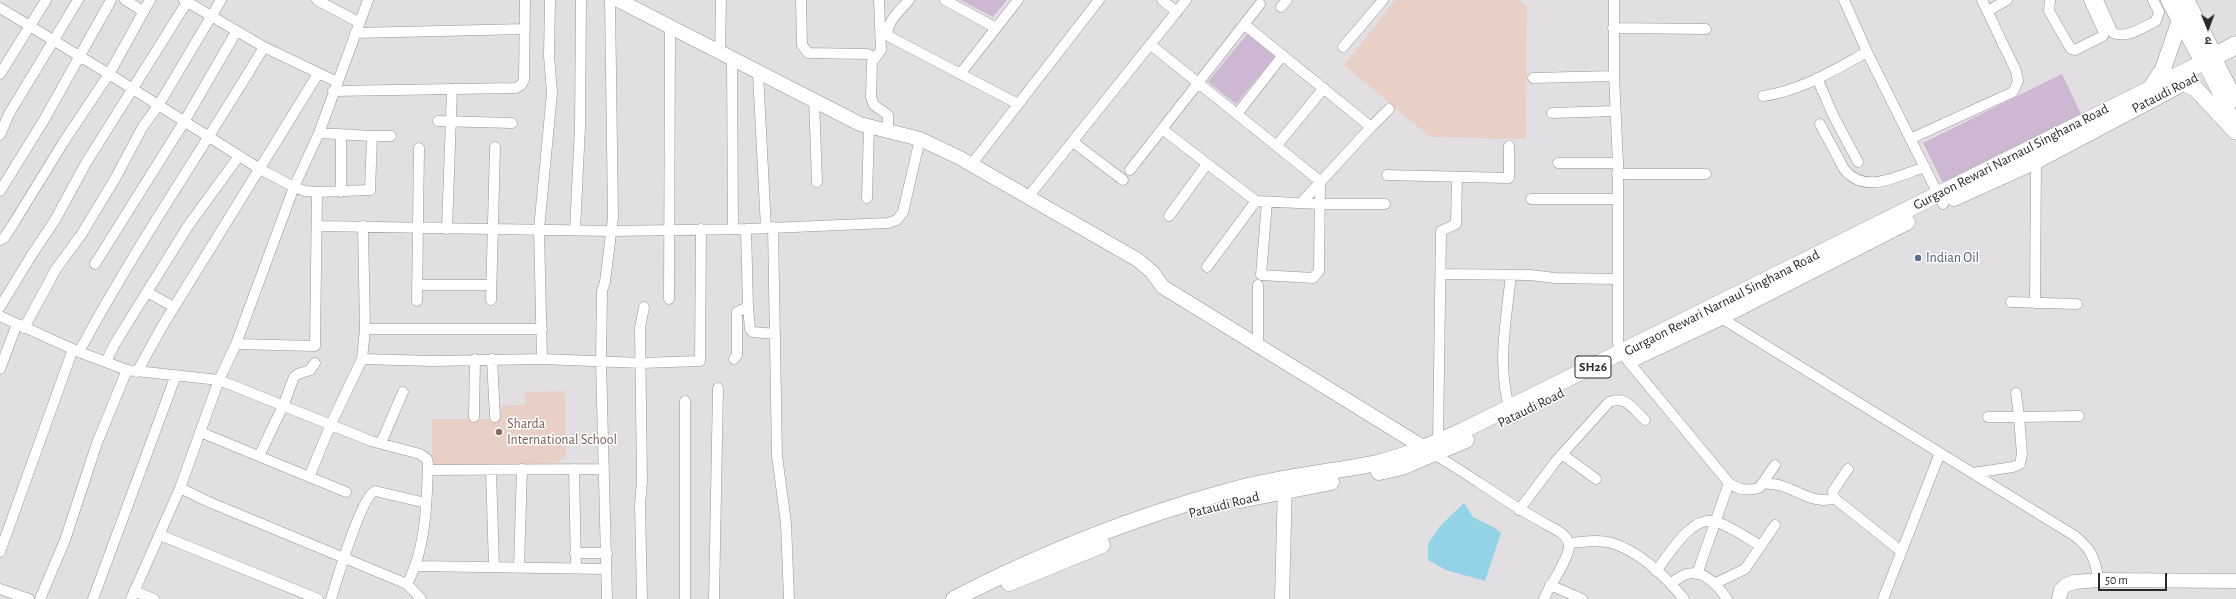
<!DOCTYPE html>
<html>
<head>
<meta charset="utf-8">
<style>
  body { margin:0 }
  #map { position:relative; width:2236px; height:599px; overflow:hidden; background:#e2dfe2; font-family:"Alegreya Sans","Noto Sans Devanagari",sans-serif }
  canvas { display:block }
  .north { position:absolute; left:2188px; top:8px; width:40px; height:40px; -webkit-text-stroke:3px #fff; paint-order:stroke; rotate:179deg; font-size:11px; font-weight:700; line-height:16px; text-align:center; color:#2a292b }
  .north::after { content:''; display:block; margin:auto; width:14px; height:18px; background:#2a292b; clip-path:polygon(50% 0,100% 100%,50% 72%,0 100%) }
  .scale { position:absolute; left:2098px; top:573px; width:69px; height:18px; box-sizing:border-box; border:2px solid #2a292b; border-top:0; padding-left:5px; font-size:12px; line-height:14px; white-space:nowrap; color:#2a292b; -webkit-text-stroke:3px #fff; paint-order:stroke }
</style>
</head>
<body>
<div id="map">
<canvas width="2236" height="599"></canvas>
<div class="north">उ</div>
<div class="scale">50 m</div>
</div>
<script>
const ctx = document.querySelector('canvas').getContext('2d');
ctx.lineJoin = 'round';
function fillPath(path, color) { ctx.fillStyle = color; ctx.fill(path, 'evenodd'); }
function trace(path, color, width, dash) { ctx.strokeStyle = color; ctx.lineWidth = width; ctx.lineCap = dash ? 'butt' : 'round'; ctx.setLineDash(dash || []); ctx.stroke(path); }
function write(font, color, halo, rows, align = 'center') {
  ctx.font = font + ' "Alegreya Sans",sans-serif'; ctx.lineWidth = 3; ctx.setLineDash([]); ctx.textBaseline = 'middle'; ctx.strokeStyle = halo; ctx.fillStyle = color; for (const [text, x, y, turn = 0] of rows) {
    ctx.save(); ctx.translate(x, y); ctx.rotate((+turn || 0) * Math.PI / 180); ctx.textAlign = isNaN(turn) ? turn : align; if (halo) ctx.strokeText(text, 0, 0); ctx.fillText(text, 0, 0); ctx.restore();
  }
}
fillPath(new Path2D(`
  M1395,0H1519L1527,7L1526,139L1430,137L1344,65Z
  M565,391L566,455L559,461L548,465L432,466V419H500V406L525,405V392Z`), '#e9d0c7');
fillPath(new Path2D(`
  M960,0H1007L993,17Z
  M1247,34L1275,56L1236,104L1208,82Z
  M2062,74L2081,114L1943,183L1923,143Z`), '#cdb7d2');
fillPath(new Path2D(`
  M1464,503L1473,517L1493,527L1501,533L1485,581L1446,570L1428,560V544L1440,526Z`), '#92d3e8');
const street = new Path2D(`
  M125,0L143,11
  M184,0L264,47L337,82
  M317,0L360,23
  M801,0L802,45L808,53L867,54L874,57
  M879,0L881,50L872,62L871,97L874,105L888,115V130
  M909,0C902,9 881,26 890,37L1018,104
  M945,0L996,28
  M1162,0L1177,12
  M1614,0V76L1618,163V343L1628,361L1729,483C1738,490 1748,491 1759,488L1775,465
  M1844,0L1867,52L1943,204
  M2050,0L2049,11L2071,49L2075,50L2103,36L2104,33L2089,0
  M2098,0L2113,33C2127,39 2143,27 2156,21L2159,12L2153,0
  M1281,7L1287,0
  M0,8L109,74L260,169L294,187L305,191L317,192L370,190L372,136H391
  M1988,11L2007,0
  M1245,25L1371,127
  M1613,28L1706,29
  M355,33L525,29
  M1151,45L1320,181L1319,271L1313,278L1261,275L1267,202
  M1343,47L1383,0
  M720,53L721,0
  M732,59L733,229
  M758,73L766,228
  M0,74L46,0
  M960,74L1018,0
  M1533,78L1614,76
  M1817,78L1833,115L1858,162
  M333,91L516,88L521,85L524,80L525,0
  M1763,96C1801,91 1834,70 1867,52
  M814,99L817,182
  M1552,113L1615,111
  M1237,114L1283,55
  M438,121L512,123
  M1820,124L1844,169C1865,196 1899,175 1925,167
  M1162,129L1256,201L1319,204H1385
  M319,133L372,136
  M0,135L9,114L78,0
  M1910,139L2013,92L2018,81L2016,71L1982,0
  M1073,142L1123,180
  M1277,145L1324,88
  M1558,163H1618
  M971,165L1099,0
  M1130,170L1260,4
  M1617,174H1706
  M1387,175L1509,178V146
  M0,191L44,120L111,0
  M341,192V135
  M1028,197L1186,0
  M867,198L869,127
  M1531,199H1617
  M1301,203L1371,127L1389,109
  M1169,216L1207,164
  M317,226L611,231L746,229L888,223L897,220L903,212L920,139
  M773,227L777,456L786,523L789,599
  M447,229L452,89
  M575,230L580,127L581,0
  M0,240L4,238L12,226L63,143L109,74L150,0
  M95,264L184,122L236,32
  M1207,267L1256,201
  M1441,274L1530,275L1555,278L1616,279
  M1511,275C1506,321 1495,374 1513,418
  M417,285H491
  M1258,285V345
  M147,292L174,307
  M669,299L670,27
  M491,300L495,147
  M417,301L419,148
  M2011,302L2077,304
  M2035,303L2036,161
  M0,307L33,253L55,220L86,163L187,2
  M748,307L750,329L753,332L775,334
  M0,316L79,352L127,370L219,380L371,441L420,454L427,459L428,463C427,502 426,549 407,584
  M1718,316L1940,453L1883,599
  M24,328L56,269L81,235L116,177L142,128L158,106L221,0
  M365,329H542
  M236,344L315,346L317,192
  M79,352C135,247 203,149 264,47
  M362,359L433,361L542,359L642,363L700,361L701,229
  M492,359L495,417
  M542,359L539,229L552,93L549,56L550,0
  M734,359L737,355V312L748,307L746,229
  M106,362L114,345L188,226L239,156
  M0,369L17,324
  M137,372L163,325L318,74
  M474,417L475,359
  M1988,417H2019L2016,393
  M200,432L346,492
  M1438,441L1441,231L1456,224L1457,177
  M381,443L403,392
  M1940,453L2075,536C2093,551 2094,558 2099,580
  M1562,454L1596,479
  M1435,455C1472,476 1506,503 1544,523C1552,528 1567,533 1569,544C1571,556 1549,586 1544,599
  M259,456L283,406L294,377L298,374L310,370L315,363
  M574,469L576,568
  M1848,469L1833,491L1834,498L1901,551
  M428,470L604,469
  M491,470L494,567
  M1973,473L2013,467L2020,464L2022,454L2019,417L2079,416
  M309,477L331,424L362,359L365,329L363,226
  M1763,483C1769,484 1776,484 1782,486C1799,491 1815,505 1834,498
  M180,488L209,502L407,584L421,599
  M1519,510L1556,461L1609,402C1626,395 1633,409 1645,420
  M160,535L318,599
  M1569,543C1583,542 1598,539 1612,543C1640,552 1666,577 1684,599
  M0,552L73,349
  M575,553H607
  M417,566L606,569
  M519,567L522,469
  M1656,571C1669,555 1692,513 1717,522C1732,527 1747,538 1761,546
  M1697,574L1729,483
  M1671,583C1676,580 1682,575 1687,574C1705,569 1719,587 1727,599
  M1716,583L1745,569L1775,525
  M1550,585L1582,599
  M0,589L29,599
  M134,591L154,599
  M40,599L65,540L97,443L127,370
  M93,599L176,375
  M131,599L180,488L219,380L236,344L294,187L319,133L368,0
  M331,599C337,580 361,497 375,491L426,503
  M607,599L601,360L602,291L605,282L613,217L610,0
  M642,599L640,505L642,481L640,328L644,307
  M685,599V401
  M714,599L718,388`);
const secondary = new Path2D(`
  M618,0L860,124L920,139L960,158L1138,260L1152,272L1163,287L1431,452
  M2214,57L2236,100
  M2204,62L2236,126
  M1282,599L1285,482
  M2059,599L2061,590L2066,585L2075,582L2099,580L2236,581`);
const primary = new Path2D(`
  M2184,83L2196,89L2236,132
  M2152,86L2163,69L2180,20
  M1954,198L2036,161L2189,80
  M1632,359L1719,318L1907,222
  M1379,472L1402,467L1466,440
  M1240,500L1331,482
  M1009,583L1102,545
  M954,599C1041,554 1134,517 1229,491C1277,477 1328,473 1377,463C1407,456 1434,443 1462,431L2204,62`);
const highway = new Path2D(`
  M2170,0L2204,62L2236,45
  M2185,0L2214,57`);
trace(street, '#969497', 11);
trace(secondary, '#969497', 15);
trace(primary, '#969497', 17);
trace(highway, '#969497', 19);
trace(street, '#fff', 10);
trace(secondary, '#fff', 14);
trace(primary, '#fff', 16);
trace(highway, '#fff', 18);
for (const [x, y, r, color] of [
  [1918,258,4,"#5c6f8a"],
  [499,432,4,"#8d6e63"]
]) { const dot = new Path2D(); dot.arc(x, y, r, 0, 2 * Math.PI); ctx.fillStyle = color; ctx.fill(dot); trace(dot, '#fff', 1.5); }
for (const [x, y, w] of [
  [1593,367,36]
]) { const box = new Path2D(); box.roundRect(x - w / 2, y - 11, w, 22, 3); ctx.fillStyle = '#fff'; ctx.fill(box); trace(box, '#2a292b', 1); }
write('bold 13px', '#2a292b', null, [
  ["SH26",1593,367]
]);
write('14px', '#2a292b', '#fff', [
  ["Pataudi Road",2165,93,-27],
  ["Gurgaon Rewari Narnaul Singhana Road",2011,157,-27],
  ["Gurgaon Rewari Narnaul Singhana Road",1722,303,-27],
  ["Pataudi Road",1531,408,-26],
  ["Pataudi Road",1224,505,-14]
]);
write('14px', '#4e5e75', '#fff', [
  ["Indian Oil",1926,258]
], 'left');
write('14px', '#785e54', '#fff', [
  ["Sharda",507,424],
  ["International School",507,440]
], 'left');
</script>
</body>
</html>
